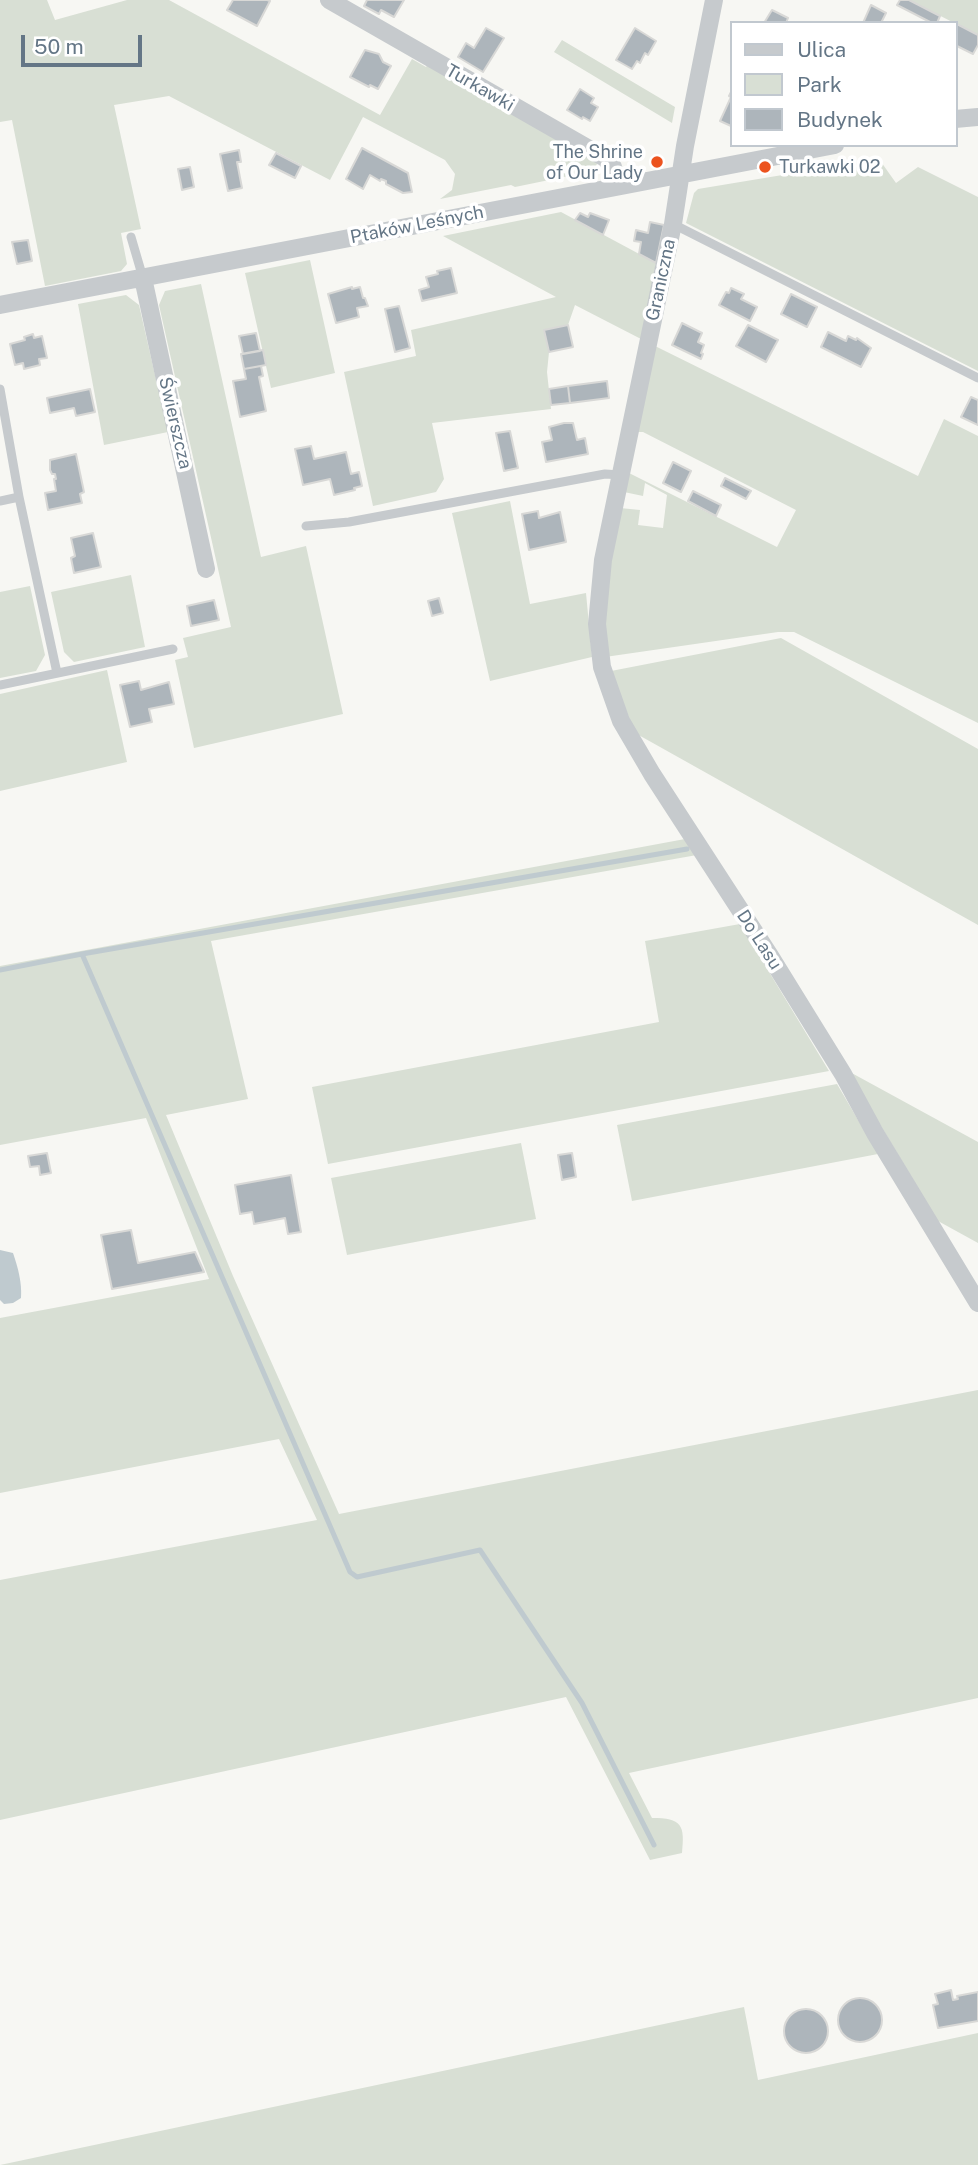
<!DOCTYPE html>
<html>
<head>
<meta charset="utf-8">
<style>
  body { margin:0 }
  #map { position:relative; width:978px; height:2165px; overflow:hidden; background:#f7f7f3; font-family:"Public Sans",sans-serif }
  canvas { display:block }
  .legend { position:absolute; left:730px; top:21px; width:228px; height:126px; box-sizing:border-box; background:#fff; border:2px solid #c1c8cf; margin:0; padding:9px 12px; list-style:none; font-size:21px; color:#647686 }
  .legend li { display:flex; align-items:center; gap:14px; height:35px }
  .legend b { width:35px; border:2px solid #c1c8cf }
  .scale { position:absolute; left:21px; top:35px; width:121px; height:32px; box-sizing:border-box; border:4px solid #647686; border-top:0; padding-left:9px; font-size:21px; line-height:24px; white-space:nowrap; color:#647686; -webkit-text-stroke:5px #fff; paint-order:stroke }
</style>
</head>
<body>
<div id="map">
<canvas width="978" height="2165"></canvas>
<ul class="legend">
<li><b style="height:9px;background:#c6cacd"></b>Ulica</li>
<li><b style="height:19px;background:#d8dfd4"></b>Park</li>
<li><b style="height:19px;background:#adb5bb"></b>Budynek</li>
</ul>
<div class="scale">50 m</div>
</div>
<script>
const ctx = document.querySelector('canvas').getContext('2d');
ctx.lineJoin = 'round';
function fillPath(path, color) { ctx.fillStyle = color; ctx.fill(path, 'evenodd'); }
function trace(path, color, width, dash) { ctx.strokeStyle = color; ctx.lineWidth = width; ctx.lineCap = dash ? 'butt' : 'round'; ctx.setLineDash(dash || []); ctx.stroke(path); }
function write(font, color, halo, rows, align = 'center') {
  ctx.font = font + ' "Public Sans",sans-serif'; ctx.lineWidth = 7; ctx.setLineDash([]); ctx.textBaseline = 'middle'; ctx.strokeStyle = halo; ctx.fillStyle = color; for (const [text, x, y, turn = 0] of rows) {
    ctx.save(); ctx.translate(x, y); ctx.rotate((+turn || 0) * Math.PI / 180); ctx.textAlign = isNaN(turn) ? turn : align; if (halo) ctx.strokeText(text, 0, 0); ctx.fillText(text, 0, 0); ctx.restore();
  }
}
fillPath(new Path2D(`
  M0,0H47L55,20L127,0H169L380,115L412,59L426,67L428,64L598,162L593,171L515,187L511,185L440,199L452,190L455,174L445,160L363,117L330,180L169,96L114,105L141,229L121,233L127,264L121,271L45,286L12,120L0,122Z
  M909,0H978V35Z
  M562,40L675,107L672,123L554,52Z
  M879,159L896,183L918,167L978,197V371L686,223L694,193L698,189Z
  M561,212L656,263L641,339L575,305L568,325L544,330L549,352L547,372L551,409L432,423L444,479L436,492L373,506L344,372L416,356L411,330L556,297L443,236Z
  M310,260L335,373L271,388L245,273Z
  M201,284L261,557L306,546L343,714L194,748L175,660L188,657L183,638L231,627L159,305L165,291Z
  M126,295L139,305L168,432L104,445L78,304Z
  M655,346L918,476L944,419L978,436V723L794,632H778L605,657L602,611L620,508L640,510L638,525L663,528L667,495L645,483L643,496L624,492L627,472L777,547L796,510L643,432H636Z
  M510,501L530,604L586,593L592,657L490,681L452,513Z
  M131,575L145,647L74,662L64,652L51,592Z
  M30,586L45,655L36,671L0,678V592Z
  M781,638L978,749V925L635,733L611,671Z
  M107,670L127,762L0,791V694Z
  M685,839L697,855L211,941L248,1099L166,1115L233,1276L339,1514L978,1390V1698L629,1773L652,1818C682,1818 685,1825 682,1853L650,1860L566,1697L0,1820V1580L317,1520L279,1439L0,1493V1318L209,1279L146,1118L0,1145V966Z
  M740,924L829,1071L328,1164L312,1087L659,1022L645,941Z
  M848,1071L978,1142V1243L938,1221Z
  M837,1084L878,1154L632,1201L617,1125Z
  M521,1143L536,1219L347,1255L331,1178Z
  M744,2007L758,2080L978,2033V2165H0Z`), '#d8dfd4');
fillPath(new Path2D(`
  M0,1250L13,1253C18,1268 22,1282 21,1298L13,1303L4,1304L0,1300Z`), '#bfcacf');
trace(new Path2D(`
  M82,954L350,1572L357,1577L480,1550L582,1703L654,1845
  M0,970L82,954L687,849`), '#bfcacf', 5);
const building = new Path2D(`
  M233,0H267L270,1L257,26L227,10Z
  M367,0H404L394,17L381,10L379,14L364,6Z
  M900,0H909L940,16L937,23H932L897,5Z
  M871,5L886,13L881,23H863Z
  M772,10L788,18L786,23H764Z
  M955,23L978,35V45L973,54L955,45Z
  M486,28L504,38L483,72L458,57L466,43L474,48Z
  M635,28L656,41L648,55L645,53L640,63L637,61L632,69L616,60Z
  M365,50L379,54L383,62L391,66L378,89L370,85L369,87L350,77Z
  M580,89L594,98L591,103L598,107L590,121L583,117L582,119L567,110Z
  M731,92V126L720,121L731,97L729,96Z
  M362,148L408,173L412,192L403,193L386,184V181L381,179L380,181L370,175L363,189L346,179Z
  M239,150L241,162H237L242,188L228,191L220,154Z
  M276,153L301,166L295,178L269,165Z
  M190,167L194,187L182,190L178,169Z
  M580,213L588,217L590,213L609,220L603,235L575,220Z
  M650,222L664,225L656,263L639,254L641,242L634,241L636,230L648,233Z
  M28,240L32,261L17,264L12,242Z
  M451,268L457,293L422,301L419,290L429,287L426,277L438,274L437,271Z
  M352,287V289L360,287L363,298H365L368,306L357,308L359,317L336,323L328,294Z
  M731,288L744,294L741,299L757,307L750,321L719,305L726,292L729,293Z
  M791,294L817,307L807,327L781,314Z
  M399,306L410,348L395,352L385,309Z
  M682,323L702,333L698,342L704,345L701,353L703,354L701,359L672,345Z
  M568,325L573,347L549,352L544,330Z
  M748,325L778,340L766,362L736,346Z
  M828,332L846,341L848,336L856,340L857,338L871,348L861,367L821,347Z
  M256,333L260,351L243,354L239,336Z
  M33,334L34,338L42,336L47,358L39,359L40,365L24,369L23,363L15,365L10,344L25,340L24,337Z
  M263,350L266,365L244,369L241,354Z
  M261,366L263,376L259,377L266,411L240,417L233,381L246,379L244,369Z
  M607,381L609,398L570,403L568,386Z
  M568,386L570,403L551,405L549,389Z
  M90,389L95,412L76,416L74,408L50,413L47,398Z
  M971,397L978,400V425L961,417Z
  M564,423H573L577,440L585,438L588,454L546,462L542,442L552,440L549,427Z
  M510,431L518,468L504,471L496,433Z
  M311,446L314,459L346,452L351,474L359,472L362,486L354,488L355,490L334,495L330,479L303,485L295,449Z
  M76,454L84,492L80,494L82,503L48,510L45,493L56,491L54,479H56L55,474H52L50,470V460Z
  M673,462L691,471L681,492L663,483Z
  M725,478L751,491L746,499L721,486Z
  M693,491L721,505L716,516L688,501Z
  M538,511L539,518L560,512L566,542L529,550L522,514Z
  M93,533L101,567L74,573L71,558L75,556L71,538Z
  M439,598L443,613L432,616L428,601Z
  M214,600L219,620L191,626L187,606Z
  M139,681L141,690L169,682L174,704L149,709L152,722L130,727L120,685Z
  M47,1153L51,1173L40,1175L39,1166L30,1167L28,1156Z
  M572,1153L576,1177L562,1180L558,1155Z
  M291,1175L301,1232L288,1234L285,1218L254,1224L252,1212L240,1214L235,1185Z
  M131,1230L138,1263L195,1252L204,1272L112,1289L101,1235Z
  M951,1990L953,2000L958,1999L957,1996L978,1992V2021L938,2028L933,2005L938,2004L935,1994Z
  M838 2020a22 22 0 1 1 44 0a22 22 0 1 1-44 0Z
  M784 2031a22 22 0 1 1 44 0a22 22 0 1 1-44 0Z`);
fillPath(building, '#adb5bb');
trace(building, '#d8d8d6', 2);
trace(new Path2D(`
  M673,224L978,378
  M131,237L143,278
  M0,389L19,497L57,673
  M0,501L19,497
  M306,526L349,522L605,474L621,475
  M0,685L173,649`), '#c6cacd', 9);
trace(new Path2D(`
  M329,0L605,158L613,167L618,186
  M714,0L685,146L673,224L603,560L597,624L602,667L621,721L652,774L770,956L843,1074L875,1133L978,1303
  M955,119L978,117
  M143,278L206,569
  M0,305L835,145`), '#c6cacd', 18);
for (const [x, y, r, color] of [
  [657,162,7,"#ec531e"],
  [765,167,7,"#ec531e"]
]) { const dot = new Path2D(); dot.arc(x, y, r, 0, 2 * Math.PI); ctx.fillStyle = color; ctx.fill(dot); trace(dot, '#fff', 2.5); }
write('18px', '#647686', '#fff', [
  ["Turkawki",480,88,30],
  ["Ptaków Leśnych",417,225,-11],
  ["Graniczna",661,280,-78],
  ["Świerszcza",175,423,77],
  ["Do Lasu",759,940,57]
]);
write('18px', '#647686', '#fff', [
  ["The Shrine",643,152],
  ["of Our Lady",643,173],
  ["Turkawki 02",779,167,"left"]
], 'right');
</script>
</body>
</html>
